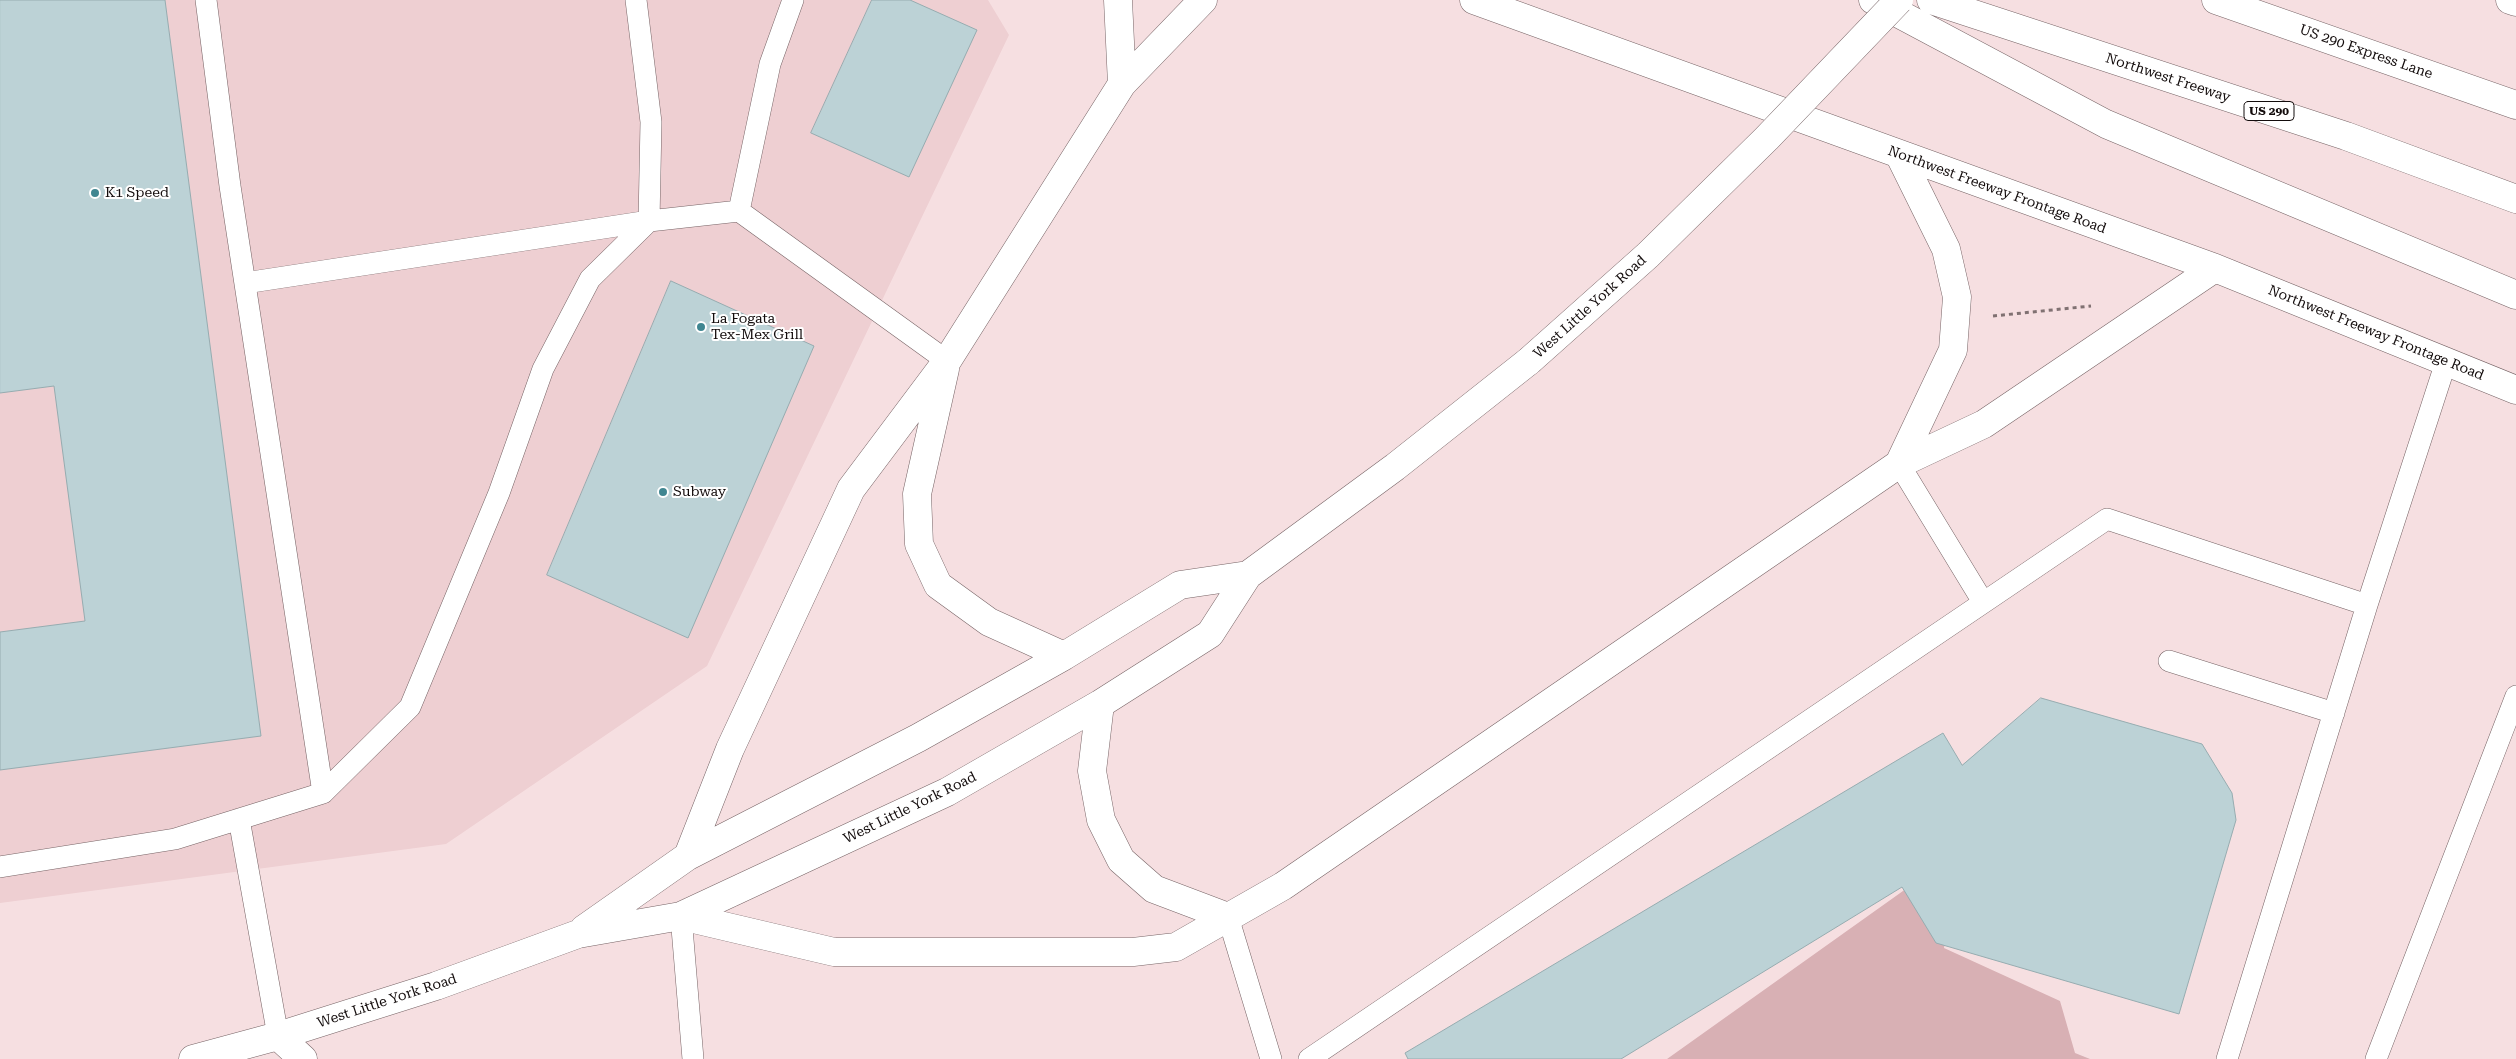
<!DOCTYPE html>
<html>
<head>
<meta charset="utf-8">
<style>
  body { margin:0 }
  canvas { display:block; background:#f6dfe1 }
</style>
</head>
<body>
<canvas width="2516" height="1059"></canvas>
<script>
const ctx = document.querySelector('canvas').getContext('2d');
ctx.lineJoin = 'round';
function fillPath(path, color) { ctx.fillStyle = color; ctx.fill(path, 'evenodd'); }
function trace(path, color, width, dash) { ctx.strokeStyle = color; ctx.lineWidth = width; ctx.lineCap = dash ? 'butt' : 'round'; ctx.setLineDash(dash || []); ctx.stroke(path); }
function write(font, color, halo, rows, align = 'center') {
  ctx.font = font + ' "Roboto Serif",serif'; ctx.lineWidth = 4; ctx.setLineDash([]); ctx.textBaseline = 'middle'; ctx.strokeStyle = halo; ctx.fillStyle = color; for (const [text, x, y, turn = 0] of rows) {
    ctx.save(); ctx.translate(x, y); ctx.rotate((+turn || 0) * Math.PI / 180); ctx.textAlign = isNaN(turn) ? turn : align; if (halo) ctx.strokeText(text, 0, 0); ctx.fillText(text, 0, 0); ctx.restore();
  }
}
fillPath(new Path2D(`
  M0,0H988L1009,35L707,666L446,844L0,903Z`), '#eecfd2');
fillPath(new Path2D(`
  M1917,881L1950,912L1944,948L2060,1001L2075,1053L2090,1059H1667Z`), '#d8b0b4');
const building = new Path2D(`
  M0,0H165L261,736L0,770V632L85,621L54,386L0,393Z
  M872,0H910L977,30L909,177L811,133Z
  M671,281L814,346L688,638L547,575Z
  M2041,698L2202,744L2232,793L2236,820L2179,1014L1936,943L1902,887L1621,1059H1408L1405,1053L1943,733L1962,765Z`);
fillPath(building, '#bcd2d6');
trace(building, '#96acb0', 1);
const lane = new Path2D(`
  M206,0L230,186L323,793
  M739,211L770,64L793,0
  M245,283L649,221L739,211L947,361
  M1899,464L1983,602
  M2169,661L2334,713
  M239,819L278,1036
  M0,867L175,839L323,793L410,707L499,493L543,369L590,279L649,221L651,122L636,0
  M681,916L693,1059
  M1228,917L1271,1059
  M1309,1059L2107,519L2367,605
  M2227,1059L2367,605L2446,362
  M2376,1059L2516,696`);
const secondary = new Path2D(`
  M1118,0L1122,84
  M1474,0L2215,268L2516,390
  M945,369L917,494L919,544L938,585L989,622L1064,656
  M1899,464L1953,350L1957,297L1946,249L1900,156
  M1100,704L1092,771L1101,820L1121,860L1154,889L1228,917
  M688,856L730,749L851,489L947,361L1122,84L1203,0
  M681,916L834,952H1133L1176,947L1283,886L1899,464L1984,424L2215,268
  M584,929L688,856L918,738L1064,656L1180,585L1248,575
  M278,1036L303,1059
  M193,1059L278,1036L436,986L578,934L681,916L947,792L1100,704L1210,634L1248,575L1395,467L1529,361`);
const highway = new Path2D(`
  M1873,0L2106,124L2516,295
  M1931,0L2346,136L2516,199
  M2216,0L2516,105
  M2510,0L2516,2`);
trace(lane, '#776466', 22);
trace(secondary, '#776466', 29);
trace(highway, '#776466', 29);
trace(new Path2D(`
  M1993,316L2091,306`), '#807172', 3, [4, 4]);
trace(lane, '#fff', 21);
trace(secondary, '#fff', 28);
trace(highway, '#fff', 28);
const secondaryBridge = new Path2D(`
  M1529,361L1648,255L1767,138L1899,0`);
trace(secondaryBridge, '#776466', 29, []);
trace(secondaryBridge, '#fff', 28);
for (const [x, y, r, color] of [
  [95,193,5,"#408691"],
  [701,327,5,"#408691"],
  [663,492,5,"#408691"]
]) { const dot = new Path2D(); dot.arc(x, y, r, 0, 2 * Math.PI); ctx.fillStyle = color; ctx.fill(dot); trace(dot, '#fff', 2); }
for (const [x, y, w] of [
  [2269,111,50]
]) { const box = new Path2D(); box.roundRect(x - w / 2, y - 9.5, w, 19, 4); ctx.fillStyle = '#fff'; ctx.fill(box); trace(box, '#130c0c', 1); }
write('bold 12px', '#130c0c', null, [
  ["US 290",2269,111]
]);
write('14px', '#130c0c', '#fff', [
  ["US 290 Express Lane",2366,52,19],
  ["Northwest Freeway",2168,78,18],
  ["Northwest Freeway Frontage Road",1997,190,20],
  ["West Little York Road",1590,307,-42],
  ["Northwest Freeway Frontage Road",2376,333,22],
  ["West Little York Road",910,808,-26],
  ["West Little York Road",387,1001,-18]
]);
write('14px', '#130c0c', '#fff', [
  ["K1 Speed",105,193],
  ["La Fogata",711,319],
  ["Tex-Mex Grill",711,335],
  ["Subway",673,492]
], 'left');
</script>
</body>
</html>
